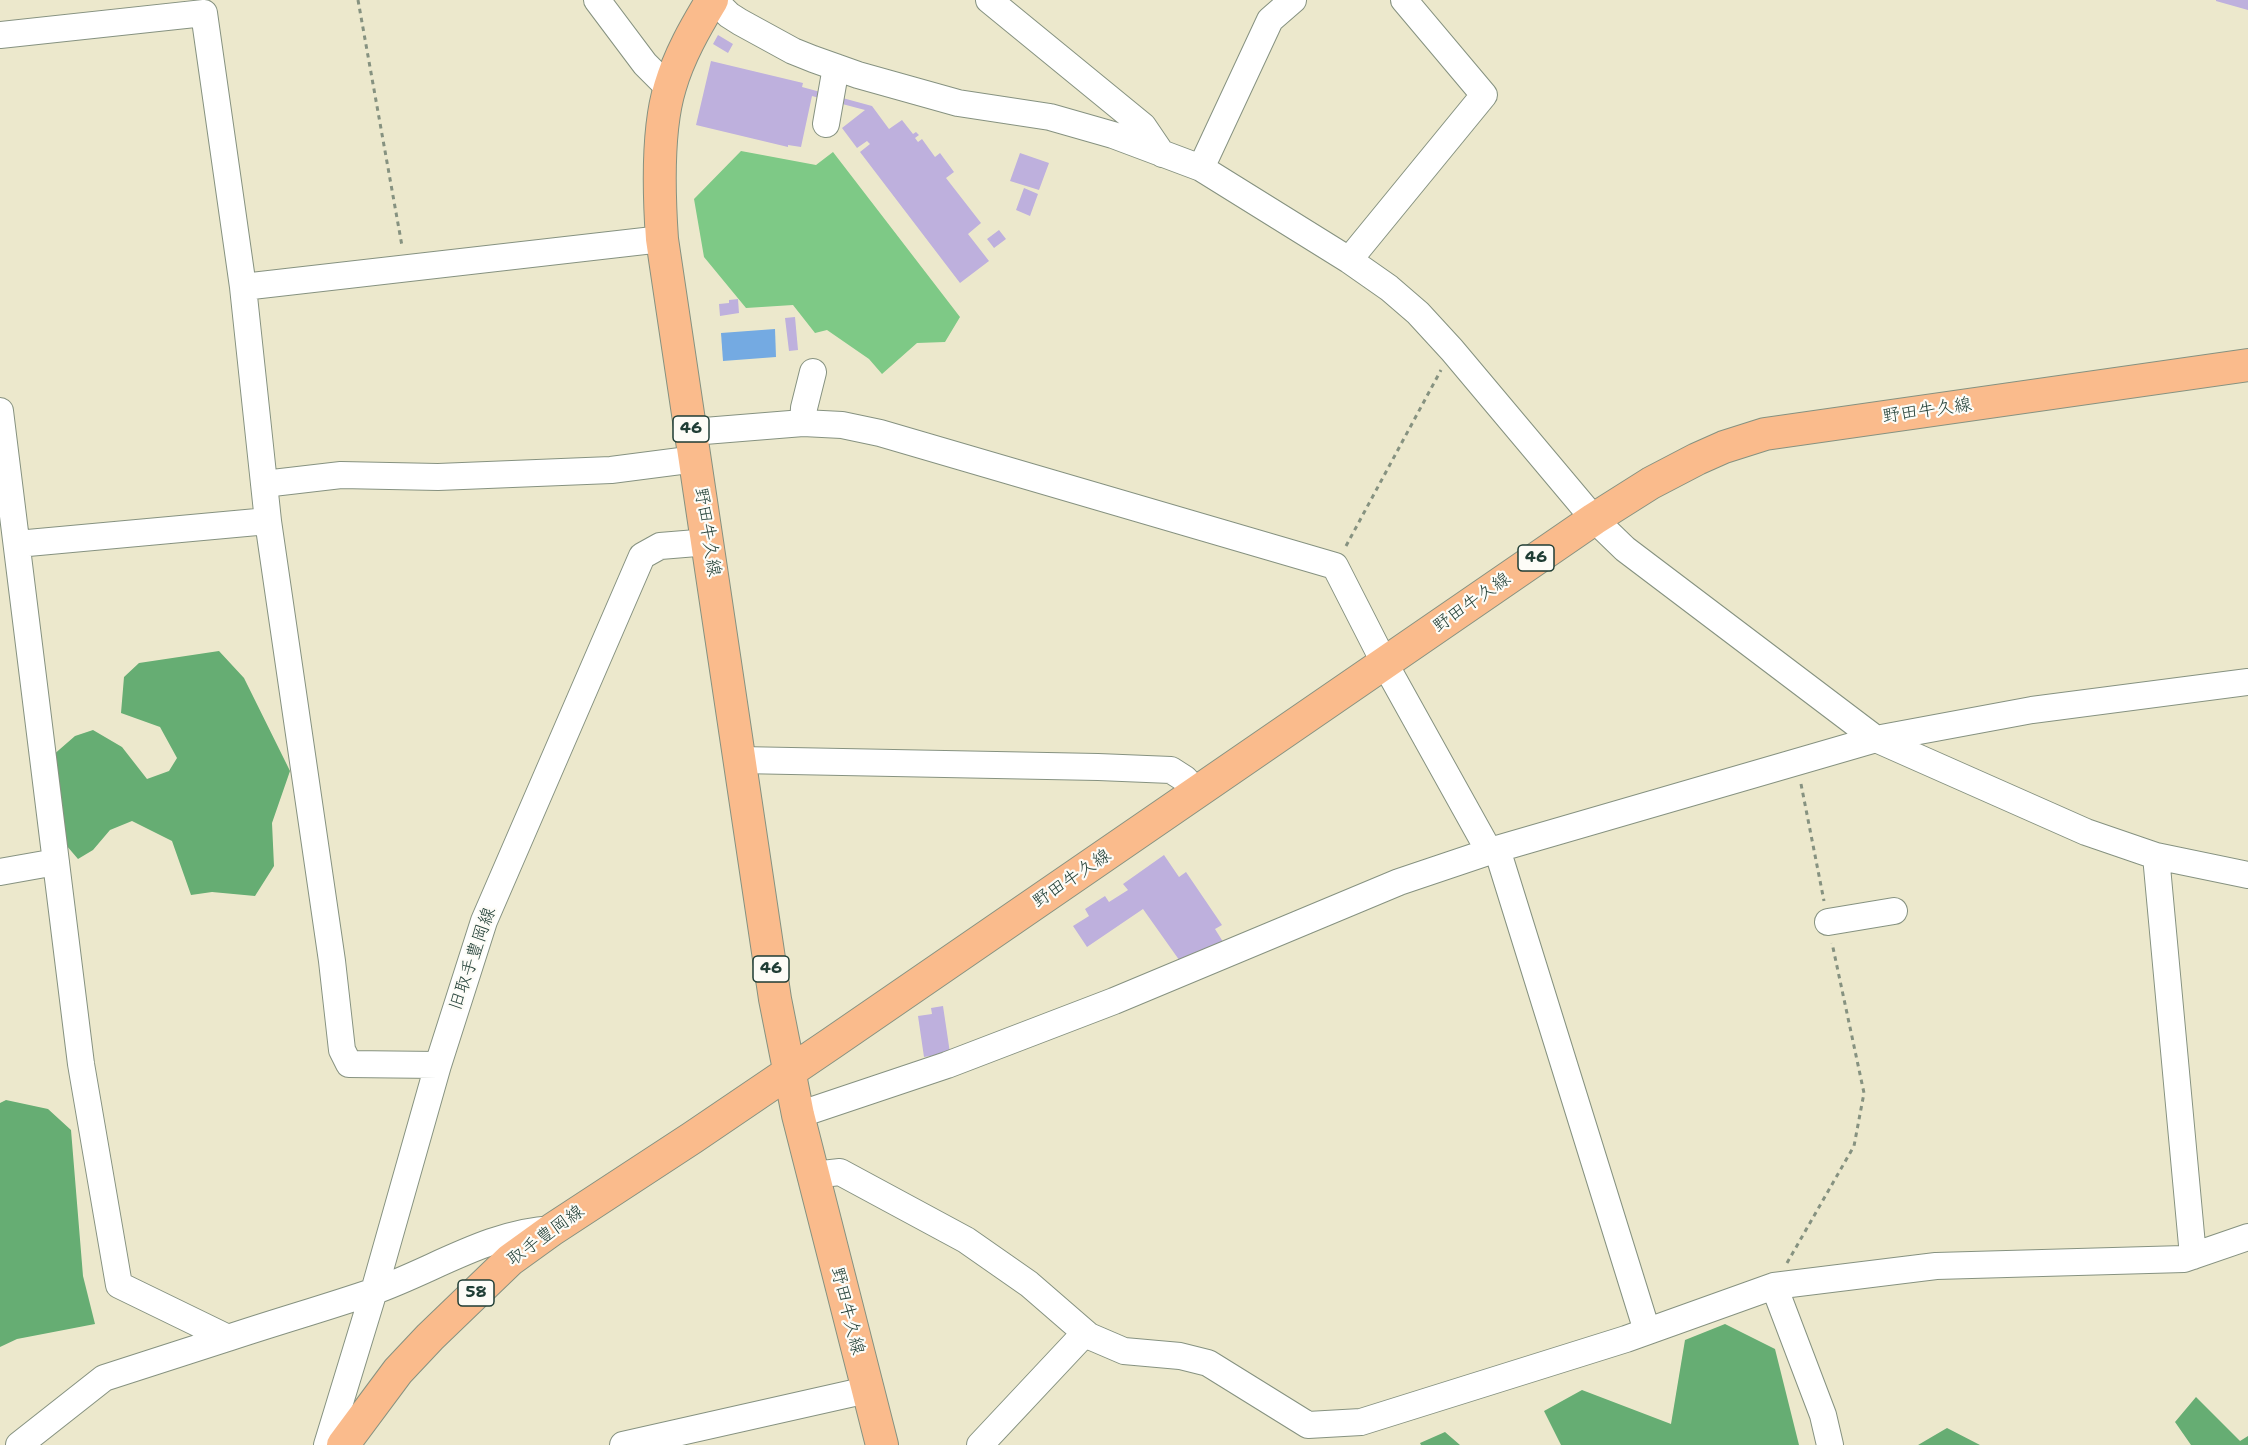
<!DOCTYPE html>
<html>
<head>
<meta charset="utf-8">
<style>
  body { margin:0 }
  canvas { display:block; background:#ece8cc }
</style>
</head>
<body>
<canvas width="2248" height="1445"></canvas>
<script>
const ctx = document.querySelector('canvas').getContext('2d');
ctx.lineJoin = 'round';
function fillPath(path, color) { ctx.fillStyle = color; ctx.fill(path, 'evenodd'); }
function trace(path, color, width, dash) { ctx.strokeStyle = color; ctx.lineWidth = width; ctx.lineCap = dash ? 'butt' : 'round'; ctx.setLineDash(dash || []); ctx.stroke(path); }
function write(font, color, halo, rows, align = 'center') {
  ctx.font = font + ' "Shantell Sans","Klee One",sans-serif'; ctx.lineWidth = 4.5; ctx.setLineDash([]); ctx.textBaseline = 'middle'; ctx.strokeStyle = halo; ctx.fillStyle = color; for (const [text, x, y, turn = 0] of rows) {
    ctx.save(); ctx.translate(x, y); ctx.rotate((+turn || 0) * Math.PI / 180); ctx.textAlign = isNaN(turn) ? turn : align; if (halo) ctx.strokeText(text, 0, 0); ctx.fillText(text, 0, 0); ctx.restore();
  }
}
fillPath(new Path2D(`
  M741,151L816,165L833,152L960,317L945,342L917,343L882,374L869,359L827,330L815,333L793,305L746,308L704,257L694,199Z`), '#7ec986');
fillPath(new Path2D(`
  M219,651L244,678L290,771L272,823L274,866L255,896L212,892L191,895L172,841L132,821L110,830L93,850L78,859L66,845L52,756L75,736L93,730L122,747L147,779L169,771L177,758L160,727L121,713L124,677L139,663Z
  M6,1100L48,1109L71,1130L83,1276L95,1324L17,1339L0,1347V1103Z
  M1725,1324L1775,1349L1799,1445H1561L1544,1411L1582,1390L1671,1424L1685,1340Z
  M2196,1397L2240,1441L2248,1436V1445H2191L2175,1422Z
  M1947,1428L1980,1445H1918Z
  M1445,1432L1460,1445H1421L1420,1443Z`), '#66ad73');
fillPath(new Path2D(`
  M775,329L776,357L723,361L721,333Z`), '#74aae2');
fillPath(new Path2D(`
  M2248,0V10L2216,1V0Z
  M718,35L733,44L728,53L713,44Z
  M711,61L803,83L802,87L872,106L889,129L902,120L913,134L916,132L919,135L915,138L918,142L922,139L935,157L940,153L954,172L946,178L981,223L968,234L989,261L960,283L860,152L870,144L867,141L857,148L842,128L865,110L812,96L801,147L788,145V147L696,125Z
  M1020,153L1049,163L1039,190L1010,181Z
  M1024,188L1038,194L1030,216L1016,210Z
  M999,230L1006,239L994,248L987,239Z
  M738,299L739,313L720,316L719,304L729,303V300Z
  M795,317L798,350L789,351L785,318Z
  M1164,855L1179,877L1186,872L1222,925L1215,929L1225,945L1182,964L1143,909L1087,947L1073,926L1089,916L1085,909L1105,896L1109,902L1128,890L1123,884Z
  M943,1006L950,1053L924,1057L918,1016L932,1014L931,1008Z`), '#beb0dd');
const minor = new Path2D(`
  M597,0L645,64L669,88
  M714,0L729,15L740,22L793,51L813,59L858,75L958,103L1050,117L1113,135L1201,168L1349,260L1389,288L1418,313L1452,350L1594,519L1625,549L1876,739L2086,832L2156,856L2248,875
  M989,0L1143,126L1162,154
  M0,35L204,13L243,287
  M826,124L836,67
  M1201,168L1270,20L1293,0
  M1349,260L1484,95L1404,0
  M0,411L81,1064L119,1285L228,1338C276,1322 325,1308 372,1292C432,1271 489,1232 553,1229
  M803,423L804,408L813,372
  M692,432L803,423L842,425L880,433L1335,566L1385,664L1489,851
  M264,484L341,475L438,477L611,470L696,459
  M268,521L332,961L342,1050L349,1064L438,1065
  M17,544L268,521L243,287L662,239
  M740,760L1098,767L1171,770L1185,779L1197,793
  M1497,849L1647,1331
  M2156,856L2193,1256
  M0,872L56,862
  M1828,922L1894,911
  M798,1115L947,1065L1114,1001L1399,882L1497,849L1876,739L2032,710L2248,682
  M813,1175L840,1172L966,1240L1029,1284L1089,1336L1124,1351L1180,1356L1208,1363L1308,1425L1361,1422L1626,1339L1774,1286L1936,1266L2184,1259L2248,1237
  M1774,1286L1823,1415L1830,1445
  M19,1445L104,1378L228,1338
  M327,1445L374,1291L438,1065L484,921L642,556L660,546L709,542
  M623,1445L867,1390
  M980,1445L1085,1333`);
const major = new Path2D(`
  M712,0C695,28 679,56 670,87C657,129 659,195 662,239L775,999L798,1115L882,1445
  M343,1445L398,1371L430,1337L510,1260L553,1229L692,1138L832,1043L1594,519L1651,483L1697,459L1724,447L1765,434L2248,365`);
trace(minor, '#869280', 28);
trace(major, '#869280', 34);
trace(new Path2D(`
  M358,0L402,246
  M1346,546L1441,370
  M1801,784L1824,901
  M1787,1263L1854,1146L1864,1093L1832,943`), '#869280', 3, [4.5, 4.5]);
trace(minor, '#fff', 26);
trace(major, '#fabb8c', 32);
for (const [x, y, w] of [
  [691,429,36],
  [1536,558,36],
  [771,969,36],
  [476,1293,36]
]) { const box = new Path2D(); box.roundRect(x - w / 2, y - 13, w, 26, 4.5); ctx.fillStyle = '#fdfcf7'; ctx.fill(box); trace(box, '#1f3d34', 1.5); }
write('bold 16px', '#1f3d34', null, [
  ["46",691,429],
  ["46",1536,558],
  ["46",771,969],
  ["58",476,1293]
]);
write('18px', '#1f3d34', '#fdfcf7', [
  ["野田牛久線",1927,411,-8],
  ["野田牛久線",707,532,81],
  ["野田牛久線",1472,603,-35],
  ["野田牛久線",1072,879,-34],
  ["旧取手豊岡線",473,959,-71],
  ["取手豊岡線",546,1236,-36],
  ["野田牛久線",847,1311,76]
]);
</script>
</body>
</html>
